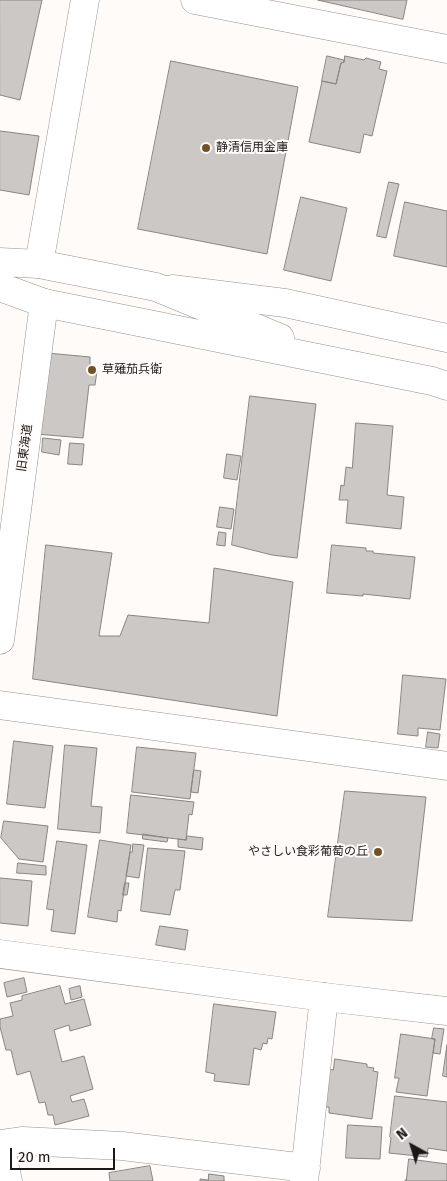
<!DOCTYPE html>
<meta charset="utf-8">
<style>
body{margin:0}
#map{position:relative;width:447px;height:1181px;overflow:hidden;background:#fffbf9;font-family:"Fira Sans",sans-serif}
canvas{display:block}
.north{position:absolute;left:387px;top:1121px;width:50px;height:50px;-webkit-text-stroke:4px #fffbf9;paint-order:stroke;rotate:321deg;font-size:14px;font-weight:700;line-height:20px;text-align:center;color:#1a1918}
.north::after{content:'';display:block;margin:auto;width:18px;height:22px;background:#1a1918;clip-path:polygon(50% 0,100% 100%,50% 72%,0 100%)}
.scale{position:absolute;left:10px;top:1148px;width:105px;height:22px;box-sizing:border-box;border:2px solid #1a1918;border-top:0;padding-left:6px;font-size:15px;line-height:18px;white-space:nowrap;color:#1a1918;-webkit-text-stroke:4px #fffbf9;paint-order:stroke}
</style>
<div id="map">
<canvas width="447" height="1181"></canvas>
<div class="north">N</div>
<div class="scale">20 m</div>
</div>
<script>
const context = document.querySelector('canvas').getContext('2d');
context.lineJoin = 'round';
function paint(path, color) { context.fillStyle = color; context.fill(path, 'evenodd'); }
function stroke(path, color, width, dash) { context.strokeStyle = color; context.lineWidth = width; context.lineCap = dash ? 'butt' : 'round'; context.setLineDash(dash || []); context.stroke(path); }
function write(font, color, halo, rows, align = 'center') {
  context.font = font + ' "Fira Sans","Noto Sans JP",sans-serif'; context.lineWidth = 4; context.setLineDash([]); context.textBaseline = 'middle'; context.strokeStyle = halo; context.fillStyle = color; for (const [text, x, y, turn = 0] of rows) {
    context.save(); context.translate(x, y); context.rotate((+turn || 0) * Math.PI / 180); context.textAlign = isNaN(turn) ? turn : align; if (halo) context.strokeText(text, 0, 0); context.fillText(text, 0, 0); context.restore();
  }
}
const building = new Path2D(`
 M0 0H42L20 100 0 95Z
 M318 0H407L403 19Z
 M327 56 344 60V62L341 63 336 84 322 81Z
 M345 56 364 60 366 58 381 62 379 69 387 71 372 136 364 134 360 153 309 142 322 81 336 84 341 63 344 62Z
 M171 61 298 87 267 254 138 229Z
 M0 131 39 136 29 195 0 190Z
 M389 182 399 184 386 238 377 236Z
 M301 197 347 208 331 281 284 270Z
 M405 202 447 211V267L394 256Z
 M47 353 90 357V371H97L95 385H89L83 438 36 434Z
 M250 396 316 404 297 558 272 555 232 545Z
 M356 423 393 426 387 495 404 497 401 529 346 523 348 500H339L341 485 344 486 346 467 352 468Z
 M43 438 61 440 59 455 42 452Z
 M70 443 84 444 82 465 68 464Z
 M227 454 241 456 237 480 224 478Z
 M220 507 234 509 231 529 217 527Z
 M219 532 226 533 225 546 217 545Z
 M46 545 112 553 99 636H120L128 615 209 623 214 568 293 582 277 716 33 679Z
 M332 545 366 548V551H373V553L415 557 410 599 363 594V596L327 593Z
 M403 675 446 679 440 730 418 728V736L398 734Z
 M428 732 440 734 438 748 426 747Z
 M14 741 53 746 45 808 7 804Z
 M65 745 97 748 91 806 102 807 100 833 58 829Z
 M137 747 196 753 190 799 132 792Z
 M194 770 201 771 198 793 191 792Z
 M345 791 426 797 412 921 328 917Z
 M131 795 194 802 192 815 189 814 186 840 127 833Z
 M4 821 48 826 43 862 19 859 1 838Z
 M143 834 168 838 167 842 143 839Z
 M187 836 203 838 202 850 178 847V839L186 840Z
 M100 840 131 845 121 911 118 910 117 922 88 917Z
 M57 841 87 845 75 934 51 931 54 910 47 909Z
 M133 844 144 845 139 878 126 876 130 852H132Z
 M148 848 185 851 180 890H175L170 915 141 911Z
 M18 863 46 866V875L17 873Z
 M0 878 32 881 28 926 0 923Z
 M125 883H129L127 895H123Z
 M160 926 188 930 185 950 156 945Z
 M24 978 27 992 7 997 4 983Z
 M60 986 65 1004 84 999 91 1025 70 1031 69 1025 54 1030 62 1062 84 1056 93 1089 70 1096 72 1102 84 1099 89 1116 55 1125 53 1115H48L45 1102 39 1103 30 1071 17 1075 11 1050H6L0 1027V1019L13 1016 10 1003 22 1000V996Z
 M80 986 82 997 71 1000 69 989Z
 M214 1004 276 1012 272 1039 268 1038 267 1044 263 1043 261 1050 254 1048 249 1085 214 1081 215 1074 206 1072Z
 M434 1028 444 1029 440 1054 433 1053 435 1039H432Z
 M401 1034 435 1039 427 1096 396 1092 399 1078H395Z
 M447 1045V1077L443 1076Z
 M335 1059 367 1064V1067L374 1068 373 1071 378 1072 372 1119 329 1113V1107H324L329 1069 333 1070Z
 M395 1096 447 1102V1151L428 1148 427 1157 389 1153 391 1138 390 1137Z
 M348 1125 382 1127 380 1159 346 1158Z
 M409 1159 447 1164V1181H405V1180H406Z
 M150 1166 153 1181H110L109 1173Z
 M209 1174 224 1176V1181H225H200V1179L208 1180Z`);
paint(building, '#ccc8c6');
stroke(building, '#888583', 1);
const street = new Path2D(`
 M195 0 447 49
 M39 264 85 0
 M172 289 285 303 447 338
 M0 640 44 303
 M0 705 447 766
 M0 1144 23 1141 122 1146 306 1168
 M304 1181 324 997`);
const secondary = new Path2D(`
 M0 262 39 264 156 287 280 338
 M0 287 44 303 432 381 447 386
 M0 954 324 997 447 1011
 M0 1146 8 1181`);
stroke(street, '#969391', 29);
stroke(secondary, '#969391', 29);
stroke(street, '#fff', 28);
stroke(secondary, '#fff', 28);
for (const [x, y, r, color] of [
 [206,148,5,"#6f5326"],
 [92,370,5,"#6f5326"],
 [378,852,5,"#6f5326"]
]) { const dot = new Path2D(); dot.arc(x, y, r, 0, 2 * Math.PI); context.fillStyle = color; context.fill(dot); stroke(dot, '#fffbf9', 2); }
write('12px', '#1a1918', '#fffbf9', [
 ["静清信用金庫",216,148],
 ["草薙茄兵衛",102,370],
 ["やさしい食彩葡萄の丘",368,852,"right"]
], 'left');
write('12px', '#1a1918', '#fffbf9', [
 ["旧東海道",25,448,-82]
]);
</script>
